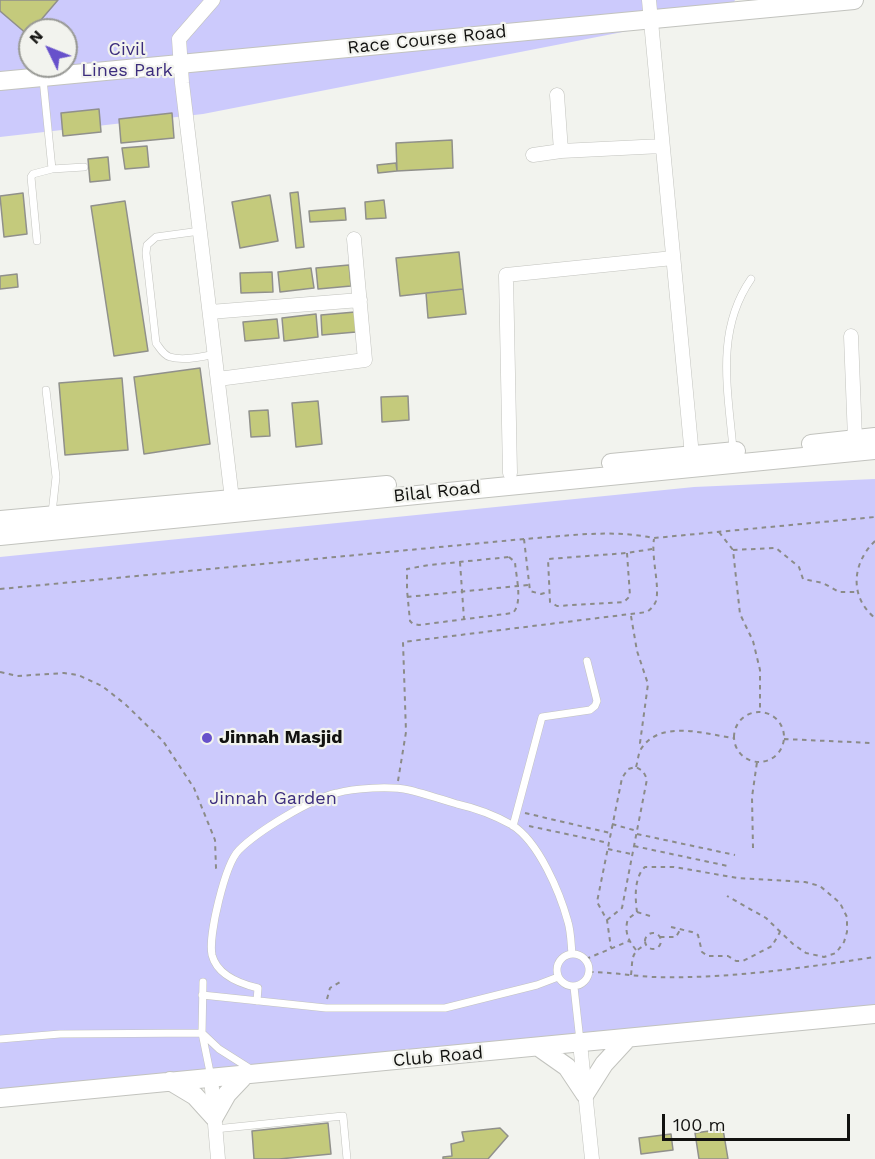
<!DOCTYPE html>
<style>
body{margin:0}
#map{position:relative;width:875px;height:1159px;overflow:hidden;background:#f2f3ee;font-family:"Work Sans",sans-serif}
canvas{display:block}
.north{position:absolute;left:18px;top:18px;width:60px;height:60px;box-sizing:border-box;background:#f2f3ee;border:2px solid #989995;border-radius:50%;rotate:313deg;font-size:16px;font-weight:700;line-height:24px;text-align:center;color:#121210}
.north::after{content:'';display:block;margin:auto;width:21px;height:27px;background:#6751cb;clip-path:polygon(50% 0,100% 100%,50% 72%,0 100%)}
.scale{position:absolute;left:662px;top:1114px;width:188px;height:27px;box-sizing:border-box;border:3px solid #121210;border-top:0;padding-left:8px;font-size:18px;line-height:21px;white-space:nowrap;color:#121210;-webkit-text-stroke:4px #f2f3ee;paint-order:stroke}
</style>
<div id="map">
<canvas width="875" height="1159"></canvas>
<div class="north">N</div>
<div class="scale">100 m</div>
</div>
<script>
const context = document.querySelector('canvas').getContext('2d');
context.lineJoin = 'round';
function paint(path, color) { context.fillStyle = color; context.fill(path, 'evenodd'); }
function stroke(path, color, width, dash) { context.strokeStyle = color; context.lineWidth = width; context.lineCap = dash ? 'butt' : 'round'; context.setLineDash(dash || []); context.stroke(path); }
function write(font, color, halo, rows, align = 'center') {
  context.font = font + ' "Work Sans",sans-serif'; context.lineWidth = 4.5; context.setLineDash([]); context.textBaseline = 'middle'; context.strokeStyle = halo; context.fillStyle = color; for (const [text, x, y, turn = 0] of rows) {
    context.save(); context.translate(x, y); context.rotate((+turn || 0) * Math.PI / 180); context.textAlign = isNaN(turn) ? turn : align; if (halo) context.strokeText(text, 0, 0); context.fillText(text, 0, 0); context.restore();
  }
}
paint(new Path2D(`
 M0 0H735L730 11 203 114 0 137ZM30 30H66V66H30Z
 M875 479V1005L0 1096V557L694 487Z`), '#cccafc');
const building = new Path2D(`
 M0 0H58L28 35 0 11Z
 M99 109 101 132 63 136 61 113Z
 M172 113 174 138 121 143 119 119Z
 M452 140 453 168 397 171 396 143Z
 M147 146 149 167 125 169 122 148Z
 M108 157 110 180 90 182 88 159Z
 M396 163 397 171 378 173 377 165Z
 M298 192 304 247 296 248 290 193Z
 M23 193 27 234 4 237 0 196Z
 M270 195 278 241 240 248 232 202Z
 M384 200 386 218 366 219 365 202Z
 M125 201 148 351 114 356 91 206Z
 M345 208 346 220 310 222 309 211Z
 M459 252 463 289 400 296 396 258Z
 M349 265 351 286 318 289 316 268Z
 M311 268 314 288 280 292 278 272Z
 M272 272 273 292 241 293 240 273Z
 M17 274 18 287 0 289V276Z
 M463 289 466 314 428 318 426 293Z
 M355 312 356 332 322 335 321 315Z
 M316 314 318 337 284 341 282 318Z
 M277 319 279 338 245 341 243 322Z
 M200 368 210 444 144 454 134 377Z
 M122 378 128 450 65 455 59 383Z
 M408 396 409 420 382 422 381 397Z
 M318 401 322 444 296 447 292 403Z
 M268 410 270 436 251 437 249 411Z
 M328 1123 331 1154 279 1159H254L252 1131Z
 M500 1128 508 1136 488 1159H443V1157L452 1156 451 1144 464 1141 462 1132Z
 M723 1129 728 1159H699L695 1133Z
 M671 1134 673 1150 641 1154 639 1138Z`);
paint(building, '#c4ca7c');
stroke(building, '#90908b', 1.5);
const lane = new Path2D(`
 M43 79 52 169
 M200 231 156 237 147 245 146 253 156 343C160 348 163 355 170 357 182 361 202 357 215 354
 M37 241 31 177 33 174 52 169 84 167
 M46 390 56 477 52 513
 M733 449C728 390 715 331 751 279
 M513 826 542 717 590 710 595 706 597 701 587 661
 M557 970a16 16 0 1 1 32 0a16 16 0 1 1-32 0Z
 M203 982 202 1033 211 1077
 M574 987 580 1041
 M202 995 326 1008H445L537 985 558 977
 M257 1001 258 988C241 984 217 975 212 955 208 936 225 864 239 850 258 831 310 799 337 793 354 788 391 786 409 790 425 794 441 799 457 804 475 808 496 816 512 825 539 842 560 893 568 922 571 932 571 944 572 954
 M0 1039 60 1034 202 1033 219 1049 249 1068
 M215 1129 343 1116 347 1159`);
const street = new Path2D(`
 M213 0 179 39 182 83 232 499
 M649 0 692 456
 M557 95 561 151
 M533 155 561 151 662 146
 M210 312 360 300
 M851 336 855 439
 M218 379 365 360 354 239
 M510 473 506 275 673 258
 M580 1043 592 1159
 M211 1077 218 1159`);
const secondary = new Path2D(`
 M0 81 854 0
 M811 444 875 437
 M611 463 736 451
 M0 520 387 485
 M0 536 875 450
 M540 1048 567 1067 585 1094
 M170 1081 195 1096 214 1117 227 1094 245 1075
 M585 1094 604 1064 627 1039
 M0 1098 875 1014`);
stroke(lane, '#c2c3be', 8);
stroke(street, '#c2c3be', 15);
stroke(secondary, '#c2c3be', 20);
stroke(new Path2D(`
 M719 532 733 550 740 614 753 641 760 670V712
 M524 539 530 591 541 594 548 592
 M875 541C852 563 849 597 875 618
 M733 550 776 548 799 567 803 579 823 583 839 592H858
 M627 553 630 596 624 602 557 606 550 602 548 559 627 553 652 549
 M509 557 515 562C516 577 523 602 513 613L419 625 413 624 410 621 407 590V569L429 565Z
 M460 562 464 619
 M0 589 524 539C567 536 611 529 654 538L875 517
 M407 597 528 585
 M631 616 637 651 648 684 640 743 642 748
 M0 672 17 676 64 673 78 675 102 686 125 704 163 741 194 788 215 840 216 868 218 872
 M734 737a25 25 0 1 1 50 0a25 25 0 1 1-50 0Z
 M784 739 872 743
 M636 767C638 761 638 754 641 749 660 719 705 734 733 738
 M398 781 406 732 403 642 647 612C651 609 654 606 656 601 660 586 651 557 654 539
 M525 813 610 833
 M612 824 637 831
 M529 826 609 843
 M637 834 735 855
 M634 846 728 866
 M753 848 752 797 757 762
 M608 849 631 854
 M637 912C635 898 634 877 645 867H674L738 878 805 882 820 886 840 903 847 917V932L844 942 836 953 824 957 806 953 793 944 766 918 727 896
 M607 920 622 908 647 779 643 771 636 767 628 769 622 778 597 902 607 920 611 948
 M671 927 692 932 698 935 702 952 708 956H728L736 961H743L772 946 780 932
 M645 941a8 8 0 1 1 16 0a8 8 0 1 1-16 0Z
 M660 937H676L680 930
 M636 950C628 940 624 931 628 919L637 912 650 916
 M586 959 629 941
 M589 972C611 972 632 976 654 977 728 979 802 968 875 957
 M631 975C633 959 630 953 645 945
 M327 999 330 988 340 982`), '#8b8b88', 2, [4.5, 4.5]);
stroke(lane, '#fff', 7);
stroke(street, '#fff', 14);
stroke(secondary, '#fff', 18);
for (const [x, y, r, color] of [
 [207,738,6,"#6751cb"]
]) { const dot = new Path2D(); dot.arc(x, y, r, 0, 2 * Math.PI); context.fillStyle = color; context.fill(dot); stroke(dot, '#f2f3ee', 2); }
write('18px', '#121210', '#f2f3ee', [
 ["Race Course Road",427,40,-6],
 ["Bilal Road",437,492,-6],
 ["Club Road",438,1057,-5]
]);
write('18px', '#3c2d7d', '#f2f3ee', [
 ["Civil",127,50],
 ["Lines Park",127,71],
 ["Jinnah Garden",273,799]
]);
write('bold 18px', '#121210', '#f2f3ee', [
 ["Jinnah Masjid",219,738]
], 'left');
</script>
